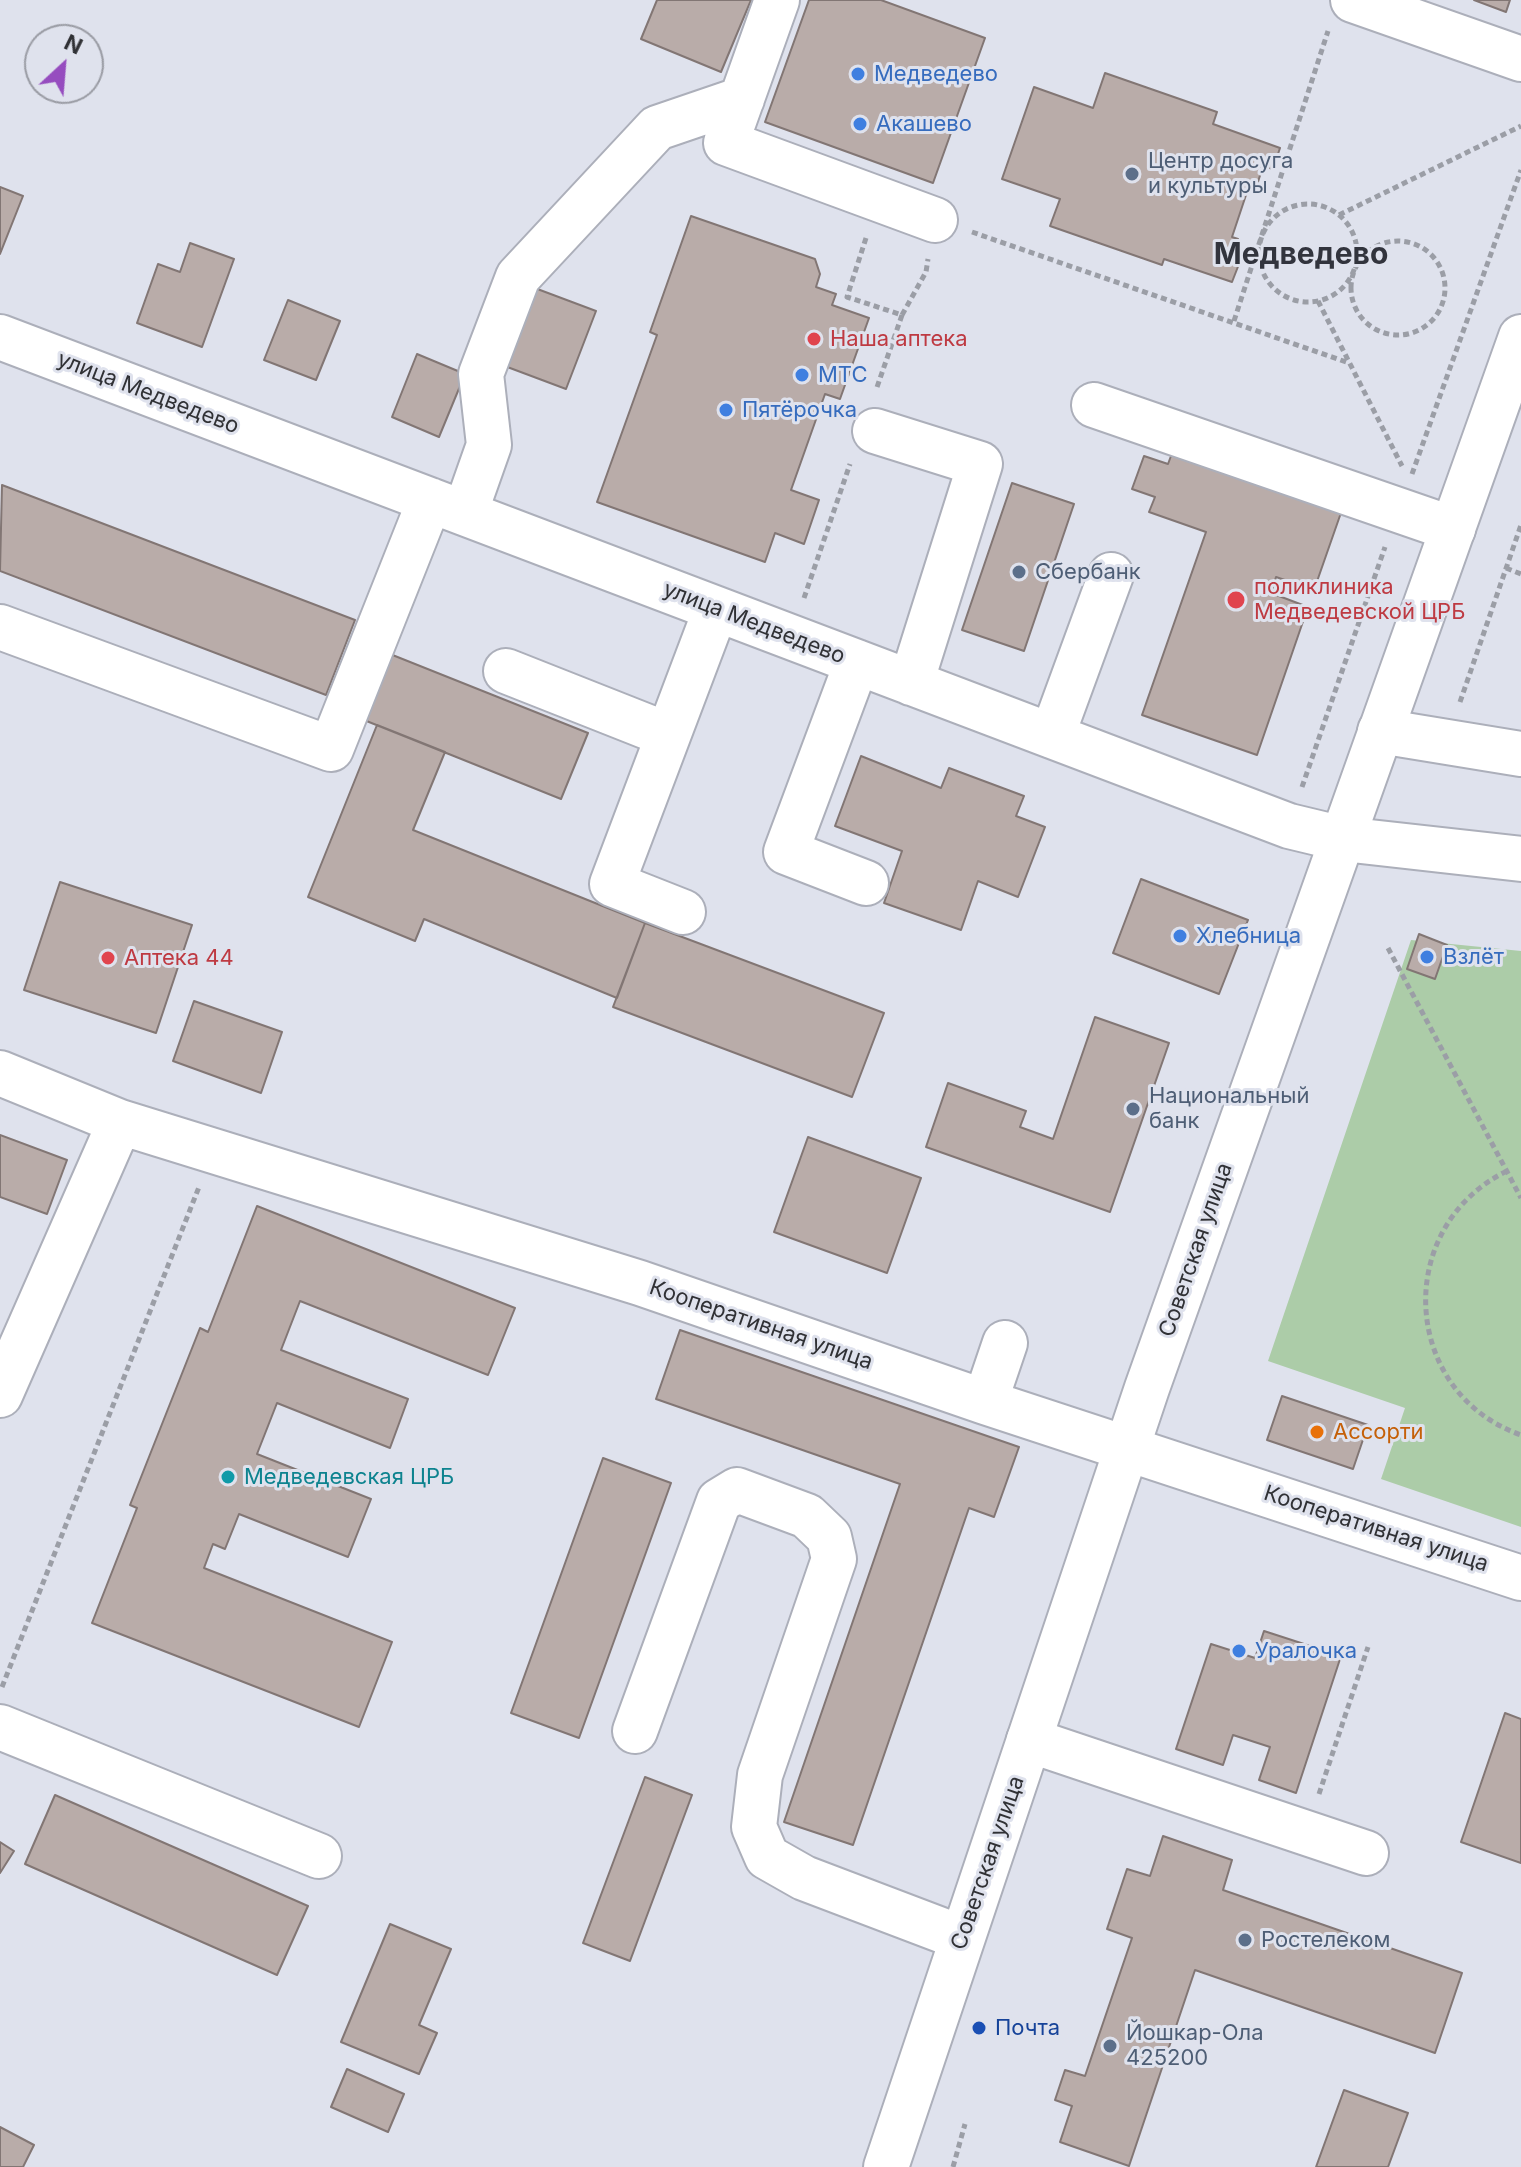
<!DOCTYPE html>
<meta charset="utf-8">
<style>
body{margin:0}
#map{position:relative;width:1521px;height:2167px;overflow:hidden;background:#dfe2ed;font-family:Inter,sans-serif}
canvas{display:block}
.north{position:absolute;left:24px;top:24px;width:80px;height:80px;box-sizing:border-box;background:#dfe2ed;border:2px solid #999ba3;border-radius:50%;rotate:26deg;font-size:22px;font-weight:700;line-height:32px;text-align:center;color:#303135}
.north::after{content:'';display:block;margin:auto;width:28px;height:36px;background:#964dbf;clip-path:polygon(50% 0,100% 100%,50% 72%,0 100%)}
</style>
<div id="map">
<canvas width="1521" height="2167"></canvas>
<div class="north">N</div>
</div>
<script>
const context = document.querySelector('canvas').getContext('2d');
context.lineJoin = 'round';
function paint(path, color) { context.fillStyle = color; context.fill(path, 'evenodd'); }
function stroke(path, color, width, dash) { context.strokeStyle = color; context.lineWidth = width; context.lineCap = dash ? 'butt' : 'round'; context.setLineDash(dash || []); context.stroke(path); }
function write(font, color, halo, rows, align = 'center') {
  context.font = font + ' Inter,sans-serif'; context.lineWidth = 6; context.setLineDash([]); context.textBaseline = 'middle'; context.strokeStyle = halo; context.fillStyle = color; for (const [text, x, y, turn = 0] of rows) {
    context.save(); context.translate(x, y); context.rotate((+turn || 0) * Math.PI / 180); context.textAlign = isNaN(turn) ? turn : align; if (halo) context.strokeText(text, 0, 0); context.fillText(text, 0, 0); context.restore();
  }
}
paint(new Path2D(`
 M1411 940 1521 951V1527L1381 1479 1405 1408 1268 1361Z`), '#accca8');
const building = new Path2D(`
 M657 0H751L721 72 641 39Z
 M809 0H881L985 38 933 183 765 122Z
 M1474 0H1510L1506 12Z
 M1105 73 1217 112 1213 124 1280 148 1273 169 1263 166 1257 185 1250 183 1232 237 1238 239 1231 260 1239 264 1232 282 1164 259 1162 265 1050 226 1060 199 1002 179 1034 87 1093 108Z
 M0 187 23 196 0 254Z
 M691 216 815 259 820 274 816 287 836 294 832 305 869 318 840 399 825 394 791 490 819 500 804 544 775 533 765 562 597 502 657 335 650 332Z
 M190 243 234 259 202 347 137 323 158 264 180 272Z
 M524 284 596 311 566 389 494 362Z
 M288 300 340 321 316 380 264 360Z
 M417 354 465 374 439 437 392 417Z
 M1174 448 1343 507 1314 590 1276 577 1271 593 1308 607 1257 755 1142 715 1206 532 1149 512 1155 497 1132 489 1144 456 1168 464Z
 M1012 483 1074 504 1024 651 962 630Z
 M2 485 355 620 326 695 0 571Z
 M390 654 588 733 561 799 364 720Z
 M377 725 445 752 413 830 645 923 617 998 424 919 415 941 308 897Z
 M861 756 941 788 949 768 1024 796 1016 816 1045 827 1018 897 978 881 961 930 884 903 902 851 835 826Z
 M1141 879 1248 920 1219 994 1113 953Z
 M60 882 192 925 156 1033 24 990Z
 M645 923 884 1013 852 1097 613 1007Z
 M1419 934 1447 945 1435 979 1407 969Z
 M194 1001 282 1032 261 1093 173 1061Z
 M1095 1017 1169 1043 1110 1212 926 1147 948 1083 1026 1111 1020 1127 1053 1139Z
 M0 1135 67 1160 47 1214 0 1197Z
 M808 1137 921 1178 887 1273 774 1232Z
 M257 1206 515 1308 488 1375 300 1301 281 1350 408 1399 390 1448 277 1403 257 1454 371 1499 348 1557 239 1514 225 1549 213 1544 204 1568 392 1642 359 1727 92 1623 137 1508 130 1505 200 1328 208 1332Z
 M680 1330 1019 1447 994 1517 969 1508 853 1845 784 1822 900 1484 656 1399Z
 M1282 1396 1368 1425 1353 1469 1267 1440Z
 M603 1458 671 1483 579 1738 511 1713Z
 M1264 1631 1341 1656 1296 1793 1259 1780 1270 1747 1233 1735 1223 1765 1176 1749 1211 1644 1255 1658Z
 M1505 1713 1521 1719V1863L1461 1842Z
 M645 1777 692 1795 630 1961 583 1943Z
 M55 1795 308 1906 277 1975 25 1864Z
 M1163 1836 1232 1860 1223 1890 1462 1973 1435 2053 1195 1970 1129 2166 1060 2142 1072 2106 1055 2100 1065 2070 1085 2076 1132 1938 1107 1929 1127 1869 1150 1876Z
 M0 1842 14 1851 0 1873Z
 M390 1924 451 1949 419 2025 437 2033 419 2074 341 2042Z
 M347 2069 404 2094 388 2132 331 2107Z
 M1344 2090 1408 2113 1388 2167H1316Z
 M0 2127 34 2145 23 2167H0Z`);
paint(building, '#b9aca9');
stroke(building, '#827674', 2);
const minor = new Path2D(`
 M777 0 726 143 935 220
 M1353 0 1521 59
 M0 337 1289 826 1343 839 1521 859
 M1094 405 1453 529
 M875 431 980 464 911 683
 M465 513 489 445 481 374 518 277 657 128 742 99
 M0 627 331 749 430 500
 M857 662 786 852 866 883
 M506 671 668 735
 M1380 731 1521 754
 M1052 736 1111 575
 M683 912 612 884 716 609
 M0 1073 120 1122 640 1283 985 1402 1521 1578
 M0 1395 120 1122
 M985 1402 1005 1343
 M0 1727 319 1856
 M635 1731 719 1501 737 1490 807 1516 829 1537 834 1559 760 1775 754 1827 767 1857 804 1878 962 1938
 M1029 1740 1366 1853`);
const major = new Path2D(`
 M886 2167 1147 1388 1521 337`);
stroke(minor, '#acafba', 48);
stroke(major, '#acafba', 48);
stroke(new Path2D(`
 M1259 253a49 49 0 1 1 98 0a49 49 0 1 1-98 0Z
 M1339 215 1521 126
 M972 232 1349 363
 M866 238 847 297 902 315 876 390
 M1351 288a47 47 0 1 1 94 0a47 47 0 1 1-94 0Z
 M1318 301 1402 466
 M902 315 926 272 928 259
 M1234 321 1328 31
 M1412 474 1521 170
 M1506 568 1521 574
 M804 598 850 464
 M1460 702 1521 525
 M1302 787 1385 547
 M1388 948 1521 1198
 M1507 1171C1392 1227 1401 1393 1521 1435
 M2 1687 199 1187
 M1319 1794 1368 1647
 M953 2167 965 2124`), '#9b9ea6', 5, [6, 4]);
stroke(minor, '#fff', 44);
stroke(major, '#fff', 44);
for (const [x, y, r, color] of [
 [858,74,8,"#3f7fe0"],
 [860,124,8,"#3f7fe0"],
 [1132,174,8,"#5c6f8a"],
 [814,339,8,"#e0444e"],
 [802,375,8,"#3f7fe0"],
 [726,410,8,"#3f7fe0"],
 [1019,572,8,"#5c6f8a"],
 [1236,600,10,"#e0444e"],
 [1180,936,8,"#3f7fe0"],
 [1427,957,8,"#3f7fe0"],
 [108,958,8,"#e0444e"],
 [1133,1109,8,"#5c6f8a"],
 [1317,1432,8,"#e8710a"],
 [228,1477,8,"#0f9aa8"],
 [1239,1651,8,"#3f7fe0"],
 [1245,1940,8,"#5c6f8a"],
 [979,2028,8,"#1a4fb4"],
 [1110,2046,8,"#5c6f8a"]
]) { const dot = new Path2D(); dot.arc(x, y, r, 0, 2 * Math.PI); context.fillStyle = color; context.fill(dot); stroke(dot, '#dfe2ed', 3); }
write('22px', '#366cbe', '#dfe2ed', [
 ["Медведево",874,74],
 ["Акашево",876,124],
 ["МТС",818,375],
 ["Пятёрочка",742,410],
 ["Хлебница",1196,936],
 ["Взлёт",1443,957],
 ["Уралочка",1255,1651]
], 'left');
write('22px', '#4e5e75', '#dfe2ed', [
 ["Центр досуга",1148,161],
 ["и культуры",1148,186],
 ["Сбербанк",1035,572],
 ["Национальный",1149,1096],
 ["банк",1149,1121],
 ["Ростелеком",1261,1940],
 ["Йошкар-Ола",1126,2033],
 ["425200",1126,2058]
], 'left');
write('22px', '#be3a42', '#dfe2ed', [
 ["Наша аптека",830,339],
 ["поликлиника",1254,587],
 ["Медведевской ЦРБ",1254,612],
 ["Аптека 44",124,958]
], 'left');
write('22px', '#303135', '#dfe2ed', [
 ["улица Медведево",148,393,21],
 ["улица Медведево",754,623,21],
 ["Советская улица",1196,1250,-71],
 ["Кооперативная улица",761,1325,19],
 ["Кооперативная улица",1376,1529,18],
 ["Советская улица",988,1863,-71]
]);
write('22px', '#c56008', '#dfe2ed', [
 ["Ассорти",1333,1432]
], 'left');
write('22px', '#0d838f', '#dfe2ed', [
 ["Медведевская ЦРБ",244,1477]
], 'left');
write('22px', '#164399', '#dfe2ed', [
 ["Почта",995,2028]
], 'left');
write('bold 30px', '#32343d', '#dfe2ed', [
 ["Медведево",1301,255]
]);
</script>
